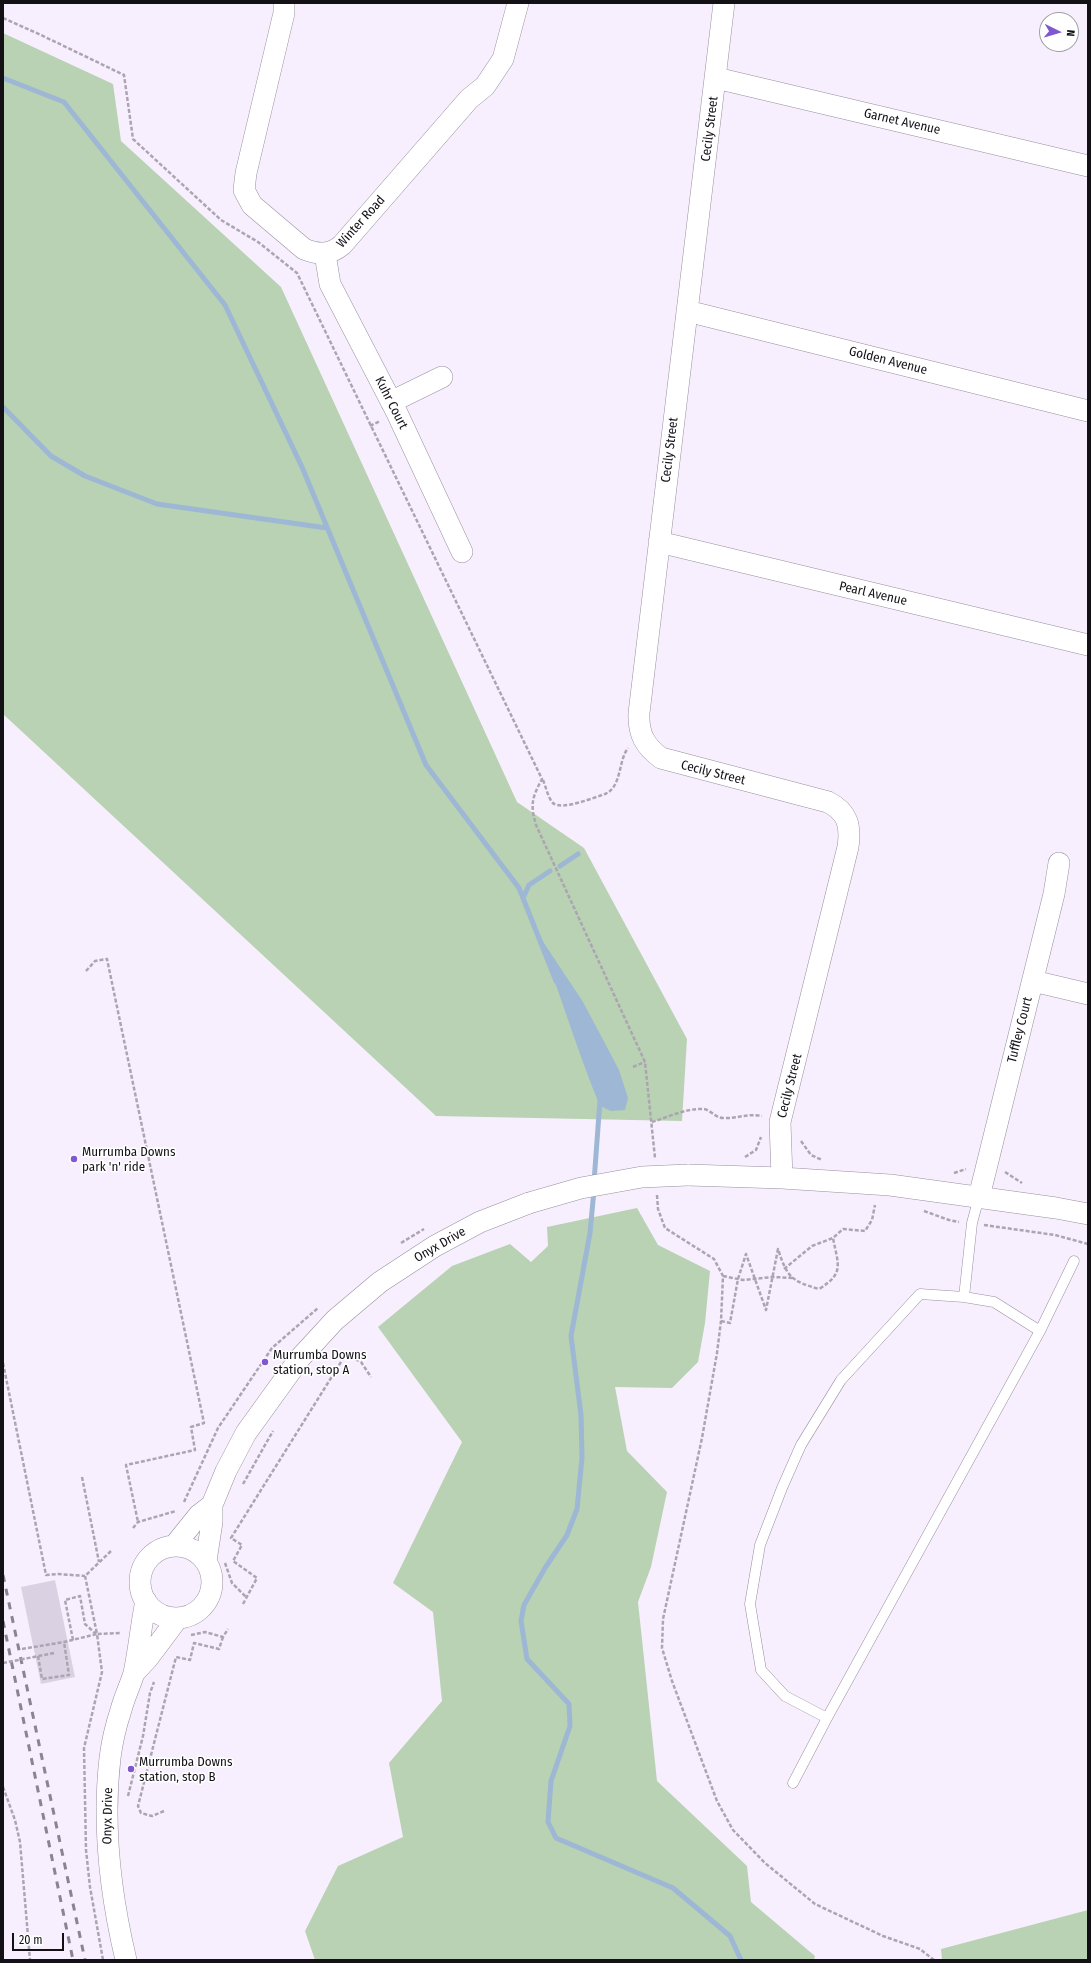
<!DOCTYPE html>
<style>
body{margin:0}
#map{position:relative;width:1091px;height:1963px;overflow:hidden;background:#f8effe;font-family:"Fira Sans Condensed",sans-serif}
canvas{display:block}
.frame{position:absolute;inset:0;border:4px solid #131016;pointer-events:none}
.north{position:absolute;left:1039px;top:12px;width:40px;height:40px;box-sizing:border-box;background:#fff;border:1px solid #a19fa2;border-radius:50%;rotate:95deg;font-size:11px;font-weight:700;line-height:16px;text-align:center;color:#131016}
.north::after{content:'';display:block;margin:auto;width:14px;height:18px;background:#8157d0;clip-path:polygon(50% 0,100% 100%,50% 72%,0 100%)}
.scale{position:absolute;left:12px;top:1933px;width:52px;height:18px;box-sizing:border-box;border:2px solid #131016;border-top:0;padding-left:5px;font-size:12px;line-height:14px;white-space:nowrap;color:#131016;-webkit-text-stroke:3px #fff;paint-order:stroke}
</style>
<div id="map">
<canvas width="1091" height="1963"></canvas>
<div class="frame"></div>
<div class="north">N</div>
<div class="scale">20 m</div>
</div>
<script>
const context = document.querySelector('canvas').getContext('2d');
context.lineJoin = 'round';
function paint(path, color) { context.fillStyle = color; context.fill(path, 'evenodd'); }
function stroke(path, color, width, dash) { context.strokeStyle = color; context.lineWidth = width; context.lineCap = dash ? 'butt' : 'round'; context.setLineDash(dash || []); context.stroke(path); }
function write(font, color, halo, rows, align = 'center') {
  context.font = font + ' "Fira Sans Condensed",sans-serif'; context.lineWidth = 3; context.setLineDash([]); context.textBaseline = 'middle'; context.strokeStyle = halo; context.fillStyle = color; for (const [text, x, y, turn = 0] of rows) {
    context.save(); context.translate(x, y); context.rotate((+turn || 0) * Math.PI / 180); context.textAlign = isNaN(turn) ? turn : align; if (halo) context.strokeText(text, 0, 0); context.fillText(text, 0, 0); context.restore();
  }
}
paint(new Path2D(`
 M3 33 113 84 121 141 281 287 517 802 584 848 687 1039 682 1121 436 1116 3 714Z
 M637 1208 658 1245 710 1271 705 1323 698 1362 672 1388 615 1387 627 1451 667 1492 651 1567 638 1602 657 1781 747 1866 751 1902 815 1956 814 1960H315L305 1931 338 1866 403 1837 389 1763 442 1701 433 1612 393 1583 462 1442 378 1327 452 1266 510 1244 531 1262 548 1246 547 1227Z
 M1088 1910V1960H942L941 1949Z`), '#b8d2b3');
paint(new Path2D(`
 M536 931 583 1002 619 1070 628 1098 625 1110 611 1111 600 1106C576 1048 559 989 536 931Z`), '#9db7d5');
stroke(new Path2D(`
 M3 78 64 102 225 305 302 467 426 765 519 888 556 981
 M3 407 51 456 85 476 157 504 327 528
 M560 866 578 854
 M523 898 529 885 550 871
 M594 1182 600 1100
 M594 1190 590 1233 571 1336 581 1415 582 1458 577 1509 567 1535 545 1568 524 1605 521 1621 527 1659 569 1704 570 1726 551 1781 548 1822 556 1838 673 1888 730 1936 741 1960`), '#9db7d5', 5);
paint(new Path2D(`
 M55 1580 75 1677 41 1684 21 1587Z`), '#dad1e2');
const service = new Path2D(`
 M964 1297 972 1223 979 1197
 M827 1718 785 1696 761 1670 750 1604 760 1545 782 1488 801 1445 841 1380 920 1294 964 1297 994 1302 1040 1331
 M793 1783 827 1718 1040 1331 1074 1261`);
const minor = new Path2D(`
 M284 3V13L246 173 244 190 252 205 304 249C319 255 330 255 342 245L469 99 485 86 503 59 518 3
 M724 3 639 713C638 734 645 746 661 758L828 802C848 812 851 826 848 847L780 1122 782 1178
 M716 78 1088 166
 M325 254 330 284 397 413 462 552
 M687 311 1088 411
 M391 402 442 377
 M659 542 1088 645
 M1033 981 1088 994
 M688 1175 782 1178 890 1185 1056 1208 1088 1214
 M979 1197 1054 894 1059 863
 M174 1546 199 1515 212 1505
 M140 1582a36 36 0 1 1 72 0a36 36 0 1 1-72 0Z
 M206 1561 212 1522V1505L226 1471 246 1433 300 1358 335 1320 380 1282 435 1246 480 1222 529 1203
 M134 1673 148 1658 178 1618
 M126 1960C110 1893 102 1827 110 1758 112 1742 116 1725 121 1710 124 1698 130 1686 134 1673 139 1649 141 1625 146 1601`);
stroke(service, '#988f9f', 11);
stroke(minor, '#988f9f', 22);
stroke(new Path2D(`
 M3 18 41 35 124 75 133 139 221 220 258 242 297 273 542 779C532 798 530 804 536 825L645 1062 655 1158
 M370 426 380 421
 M543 780C546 787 548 798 553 803 561 811 596 797 605 794 622 787 618 761 628 748
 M86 971 95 961 107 959 204 1423 191 1427 195 1450 126 1465 138 1522
 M633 1067 645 1062
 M652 1122C668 1117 687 1108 703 1109 710 1109 715 1118 723 1118 737 1119 747 1113 762 1116
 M801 1141 811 1155 822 1160
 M745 1157 756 1150 761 1137
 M1005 1172 1022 1183
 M954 1173 966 1169
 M657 1195 658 1209 665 1228 714 1259 723 1276 721 1321 717 1353 702 1438 663 1619 662 1648 672 1681 717 1801 733 1830 765 1863 815 1904 883 1936 920 1949 934 1960
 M924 1211 949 1220 959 1222
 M984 1225 1055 1235 1088 1244
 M401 1243 424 1229
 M784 1269 812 1246 833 1238 843 1229 865 1231 872 1220 875 1205
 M723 1276 743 1280 773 1277 793 1278
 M721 1321 730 1323 738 1279 746 1254 766 1310 778 1249C787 1277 791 1281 819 1289 845 1273 838 1265 833 1238
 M3 1363 46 1575 58 1574 85 1576
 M82 1477 99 1562
 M243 1484 273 1431
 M184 1502 218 1428 272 1348 318 1308
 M133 1528 138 1522 176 1511
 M111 1551 85 1576 97 1634 121 1633
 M225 1563 232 1583 246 1597
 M243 1604 257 1578 233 1561 242 1545 231 1538 346 1354 361 1362 371 1377
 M191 1635 205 1632 223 1637 228 1629
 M73 1640 65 1600 80 1596 85 1624 96 1634
 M22 1649 64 1642 97 1634 102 1672 84 1748 86 1850 90 1887 103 1960
 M3 1655H4
 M38 1656 42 1679 69 1675 64 1642
 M3 1787 15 1820 20 1842 30 1960
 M128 1796 143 1736 150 1693 154 1682
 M164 1811 152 1816 141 1813 138 1806 176 1657 190 1660 194 1643 219 1649 223 1637`), '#aca5b1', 2.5, [4, 2]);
stroke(service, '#fff', 10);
stroke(minor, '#fff', 21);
stroke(new Path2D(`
 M3 1575 85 1960
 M3 1621 73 1960`), '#8a848f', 3, [7, 7]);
const minorBridge = new Path2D(`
 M529 1203 581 1188 642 1177 688 1175`);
stroke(minorBridge, '#988f9f', 22, []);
stroke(new Path2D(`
 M3 1663 54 1653`), '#aca5b1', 2.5, [4, 2]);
stroke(minorBridge, '#fff', 21);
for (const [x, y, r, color] of [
 [74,1159,4,"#8157d0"],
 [265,1362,4,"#8157d0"],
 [131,1769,4,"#8157d0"]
]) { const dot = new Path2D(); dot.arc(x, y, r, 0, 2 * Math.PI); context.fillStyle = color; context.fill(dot); stroke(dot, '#fff', 1.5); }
write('13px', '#131016', '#fff', [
 ["Garnet Avenue",902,122,13],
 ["Cecily Street",710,129,-83],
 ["Winter Road",361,222,-48],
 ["Golden Avenue",888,361,14],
 ["Kuhr Court",391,403,63],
 ["Cecily Street",670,450,-83],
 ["Pearl Avenue",873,594,13],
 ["Cecily Street",713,773,14],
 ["Tuffley Court",1020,1030,-76],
 ["Cecily Street",790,1086,-76],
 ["Onyx Drive",440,1245,-30],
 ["Onyx Drive",108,1816,-89]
]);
write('13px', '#131016', '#fff', [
 ["Murrumba Downs",82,1152],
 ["park 'n' ride",82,1167],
 ["Murrumba Downs",273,1355],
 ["station, stop A",273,1370],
 ["Murrumba Downs",139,1762],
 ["station, stop B",139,1777]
], 'left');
</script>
